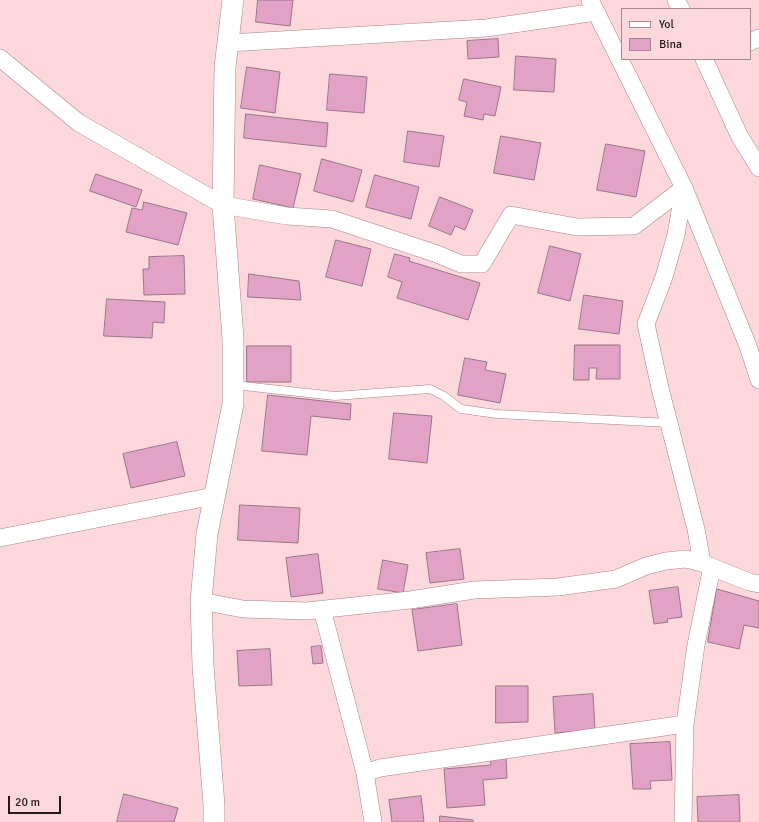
<!DOCTYPE html>
<style>
body{margin:0}
#map{position:relative;width:759px;height:822px;overflow:hidden;background:#fcd8dc;font-family:Signika,sans-serif}
canvas{display:block}
.legend{position:absolute;left:621px;top:8px;width:130px;height:52px;box-sizing:border-box;background:#fcd8dc;border:1px solid #a68b8e;margin:0;padding:5px 7px;list-style:none;font-size:12px;color:#261719}
.legend li{display:flex;align-items:center;gap:8px;height:20px}
.legend b{width:20px;border:1px solid #a68b8e}
.scale{position:absolute;left:8px;top:796px;width:53px;height:18px;box-sizing:border-box;border:2px solid #261719;border-top:0;padding-left:5px;font-size:12px;line-height:14px;white-space:nowrap;color:#261719;-webkit-text-stroke:3px #fcd8dc;paint-order:stroke}
</style>
<div id="map">
<canvas width="759" height="822"></canvas>
<ul class="legend">
<li><b style="height:5px;background:#fff"></b>Yol</li>
<li><b style="height:11px;background:#e1a2c6"></b>Bina</li>
</ul>
<div class="scale">20 m</div>
</div>
<script>
const context = document.querySelector('canvas').getContext('2d');
context.lineJoin = 'round';
function paint(path, color) { context.fillStyle = color; context.fill(path, 'evenodd'); }
function stroke(path, color, width, dash) { context.strokeStyle = color; context.lineWidth = width; context.lineCap = dash ? 'butt' : 'round'; context.setLineDash(dash || []); context.stroke(path); }
const building = new Path2D(`
 M258 0H293L290 26 256 22Z
 M498 39 499 57 468 59 467 41Z
 M516 56 556 59 554 92 514 90Z
 M247 67 280 72 275 113 241 108Z
 M330 74 367 77 364 113 327 110Z
 M464 79 501 87 495 116 484 114 483 120 464 116 467 102 459 100Z
 M246 114 328 123 326 147 244 138Z
 M408 131 444 136 439 167 404 162Z
 M501 136 541 143 534 180 494 173Z
 M606 144 645 151 636 197 597 190Z
 M322 159 362 170 353 202 314 191Z
 M260 165 301 174 293 208 253 199Z
 M96 174 142 190 136 207 90 191Z
 M375 175 419 187 411 219 366 207Z
 M440 197 473 210 465 230 455 226 451 235 429 226Z
 M144 202 187 213 178 245 126 232 132 208 142 210Z
 M336 240 371 249 362 286 326 277Z
 M550 246 581 254 570 301 538 293Z
 M395 254 410 258 409 261 480 283 468 320 397 298 402 282 388 277Z
 M184 256 185 294 144 295 143 269H149V257Z
 M249 274 299 281 301 300 248 297Z
 M584 295 623 301 619 334 579 329Z
 M107 299 165 302 164 323 153 322 152 338 104 336Z
 M575 345H620V379H596L597 368H589V380H574Z
 M247 346H291V382H247Z
 M465 358 487 362 485 370 506 374 500 403 458 395Z
 M268 395 351 404 350 420 311 416 307 455 262 451Z
 M394 413 432 416 427 463 389 459Z
 M177 442 185 476 131 488 123 454Z
 M240 505 300 508 298 543 238 540Z
 M460 549 464 579 430 583 426 553Z
 M318 554 323 593 291 597 286 558Z
 M383 560 408 565 403 593 378 589Z
 M678 587 682 617 667 619 668 622 654 624 649 591Z
 M717 589 759 601V628L744 625 739 649 708 642Z
 M457 604 462 645 418 651 412 610Z
 M321 646 323 663 313 664 311 647Z
 M270 649 272 685 239 686 237 651Z
 M496 686H528V722L496 723Z
 M593 694 595 730 555 733 553 697Z
 M670 742 672 780 650 781 651 789H633L630 744Z
 M506 757 507 778 483 780 485 805 447 808 444 769 491 765 490 758Z
 M124 794 178 808 174 822H117Z
 M739 795 740 822H698L697 797Z
 M421 796 424 822H392L389 800Z
 M440 816 473 820V822H440Z`);
paint(building, '#e1a2c6');
stroke(building, '#987688', 1);
const service = new Path2D(`
 M234 385 335 396 430 389 444 396 461 409 497 414 669 423`);
const minor = new Path2D(`
 M590 0 684 188 748 346 759 380
 M676 0 681 9
 M750 42 759 38
 M228 43 486 28 596 12
 M0 58 79 123 223 205 287 216 332 219 437 254 461 264H482L511 215 577 227 634 226 684 188
 M704 59 739 135 759 168
 M684 188 676 235 664 277 646 324 660 388 696 529 702 563
 M0 538 214 496
 M201 601 243 609 307 611 410 600 474 590 558 587 616 579 646 566 666 561 686 559 702 563 749 582 759 584
 M322 609 365 773
 M373 822 365 773 380 768 685 724
 M683 822 685 724 696 645 712 567`);
const tertiary = new Path2D(`
 M214 822V805L203 666 201 601 207 534 233 404V339L223 205 225 67 233 0`);
stroke(service, '#aa8287', 9);
stroke(minor, '#aa8287', 18);
stroke(tertiary, '#aa8287', 22);
stroke(service, '#fff', 8);
stroke(minor, '#fff', 17);
stroke(tertiary, '#fff', 21);
</script>
